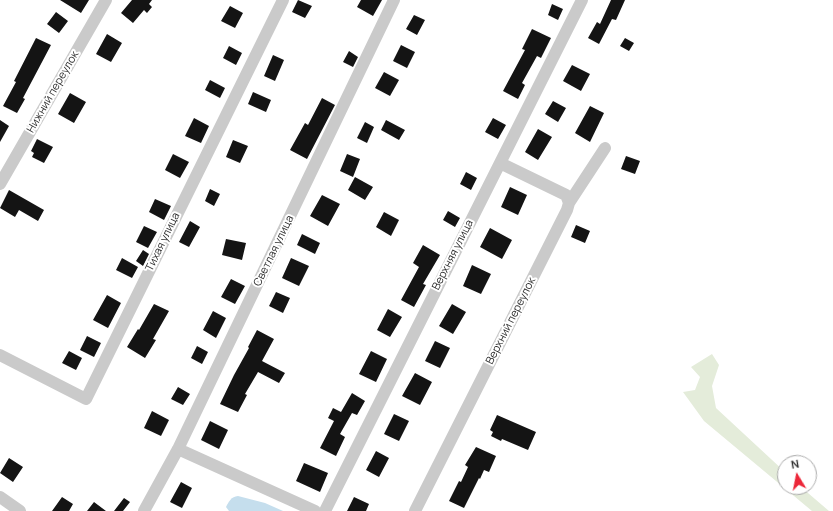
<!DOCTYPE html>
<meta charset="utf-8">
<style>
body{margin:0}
#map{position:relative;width:833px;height:511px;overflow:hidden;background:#fff;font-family:Manrope,sans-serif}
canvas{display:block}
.north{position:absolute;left:777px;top:455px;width:40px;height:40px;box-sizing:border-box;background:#fff;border:1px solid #ababab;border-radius:50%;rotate:350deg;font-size:11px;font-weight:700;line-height:16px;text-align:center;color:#2d2d2d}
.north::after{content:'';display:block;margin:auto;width:14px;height:18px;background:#ec2739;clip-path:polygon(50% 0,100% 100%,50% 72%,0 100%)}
</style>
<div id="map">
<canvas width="833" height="511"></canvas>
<div class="north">N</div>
</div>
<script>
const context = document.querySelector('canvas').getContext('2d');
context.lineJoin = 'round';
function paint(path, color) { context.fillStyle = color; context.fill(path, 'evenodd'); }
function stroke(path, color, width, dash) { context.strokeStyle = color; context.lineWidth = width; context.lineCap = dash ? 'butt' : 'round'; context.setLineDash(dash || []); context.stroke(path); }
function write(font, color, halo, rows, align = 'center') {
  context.font = font + ' Manrope,sans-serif'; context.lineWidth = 4; context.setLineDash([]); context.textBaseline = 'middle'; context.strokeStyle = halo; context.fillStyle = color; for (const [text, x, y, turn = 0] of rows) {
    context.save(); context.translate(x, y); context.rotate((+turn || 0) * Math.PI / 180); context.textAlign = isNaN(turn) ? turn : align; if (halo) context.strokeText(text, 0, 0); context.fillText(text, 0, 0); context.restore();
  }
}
paint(new Path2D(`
 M712 354 719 365 712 386 716 408 785 472V487H801L829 511H812L704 421 683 392 695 390 700 377 691 367Z`), '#e4ecda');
paint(new Path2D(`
 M238 496 265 503 283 511H229L226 507C229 501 231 497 238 496Z`), '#c5deed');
paint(new Path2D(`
 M60 0H89L81 13Z
 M132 0H152L149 4 152 7 147 13 144 10 133 23 121 13Z
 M298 0 312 6 305 18 292 12Z
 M361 0H382L373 16 357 7Z
 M611 0H625L616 20 612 19 599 44 588 38 597 22 600 24Z
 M552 4 563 9 558 20 548 15Z
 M230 6 243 13 235 28 221 21Z
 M56 12 68 21 59 33 47 24Z
 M414 15 425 20 417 35 406 29Z
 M532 29 551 38 541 58 537 56 522 83 525 85 518 99 503 91 525 50 522 49Z
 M107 34 122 43 111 62 96 54Z
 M36 38 51 45 23 98 25 99 17 113 3 106 16 82 14 81Z
 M625 38 634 43 629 51 620 46Z
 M401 45 415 52 407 68 393 61Z
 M229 46 242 53 236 65 223 58Z
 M349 51 358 57 353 67 343 62Z
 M273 55 284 60 275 81 264 76Z
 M572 65 590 74 581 91 563 81Z
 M384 72 399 80 390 96 375 88Z
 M210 80 225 88 220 98 205 90Z
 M253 92 271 100 266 112 248 104Z
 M70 93 86 102 74 123 58 114Z
 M322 98 335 105 307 159 290 150 305 123 308 125Z
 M553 101 566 108 558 122 545 114Z
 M590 106 604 113 590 142 575 133Z
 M194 118 209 126 201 143 185 136Z
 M493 118 506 125 498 139 485 132Z
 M0 120 9 126 0 142Z
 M386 120 405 130 399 140 381 130Z
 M365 122 374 127 367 143 357 138Z
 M538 129 552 137 538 160 525 152Z
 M37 139 53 147 44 163 32 157 34 153 31 151Z
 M233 140 248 146 240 163 226 157Z
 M173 154 189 162 180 178 165 170Z
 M347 154 360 159 353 177 340 171Z
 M626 156 640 161 635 174 621 169Z
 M466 172 477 178 471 190 460 184Z
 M355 177 373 187 365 200 348 190Z
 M510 187 527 195 518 215 501 207Z
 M210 189 220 194 214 206 205 201Z
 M9 190 44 210 38 221 19 210 15 217 0 208Z
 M322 195 340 204 328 226 310 216Z
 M155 199 171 206 164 220 149 212Z
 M448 211 460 218 455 227 443 220Z
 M384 212 399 220 391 236 376 227Z
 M190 221 200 227 189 247 179 242Z
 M576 225 590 231 585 243 571 237Z
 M144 226 157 232 148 248 136 242Z
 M490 228 512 240 502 259 480 247Z
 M302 234 320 243 315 254 297 245Z
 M226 239 246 243 242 260 222 255Z
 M423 245 440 255 423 284 426 285 414 307 401 300 419 267 413 263Z
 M143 250 149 254 143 266 136 261Z
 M122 258 138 267 132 278 116 270Z
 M291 258 309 266 299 286 282 278Z
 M472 265 491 274 481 294 463 286Z
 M231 279 245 286 235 304 221 297Z
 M276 292 290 298 283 313 269 306Z
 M107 295 121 303 108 328 93 320Z
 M154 304 169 311 153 339 156 340 145 358 127 347 138 329 139 330Z
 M452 304 466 312 453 334 439 326Z
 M388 309 402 317 390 337 377 330Z
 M213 311 226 318 216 338 203 330Z
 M257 330 274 339 262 361 285 373 279 383 258 372 245 394 247 395 238 412 220 404 234 375 249 348 248 347Z
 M87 336 101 343 94 357 80 350Z
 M435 341 450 348 440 368 425 361Z
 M197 346 208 352 202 364 191 358Z
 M69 351 82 358 76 370 62 363Z
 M371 351 387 359 376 382 359 374Z
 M415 373 432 382 420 405 402 396Z
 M178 387 190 394 183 405 171 399Z
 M352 393 365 401 357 415 352 413 340 434 345 437 336 456 320 448 334 421 328 418 333 408 341 412Z
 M152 411 169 420 161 436 144 428Z
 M394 414 409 421 399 441 384 434Z
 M497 415 536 432 528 450 502 439 501 441 491 436 493 432 490 430Z
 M210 421 228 430 219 449 201 440Z
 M476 447 496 456 489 472 484 470 480 479 479 478 464 508 449 501 459 481 461 482 468 467 465 465Z
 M376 451 389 458 379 477 366 470Z
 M9 458 23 467 13 482 0 473Z
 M304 463 328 473 320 492 296 481Z
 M181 482 192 488 182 508 170 502Z
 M62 497 73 504 69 511H52Z
 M354 497 369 504 366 511H347Z
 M124 498 130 502 123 511H114Z
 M94 502 106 511H87Z`), '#141414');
stroke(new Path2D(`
 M0 184 106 0
 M569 203 605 148
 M0 355 86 399 283 0
 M178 449 315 511
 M0 497 20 511
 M144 511 178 449 394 0
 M325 511 582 0
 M415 511 567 210 569 203 566 195 500 163`), '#cacaca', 12);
write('11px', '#2d2d2d', '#fff', [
 ["Нижний переулок",53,92,-60],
 ["Тихая улица",163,242,-64],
 ["Светлая улица",274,251,-64],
 ["Верхняя улица",453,255,-63],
 ["Верхний переулок",511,321,-63]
]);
</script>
